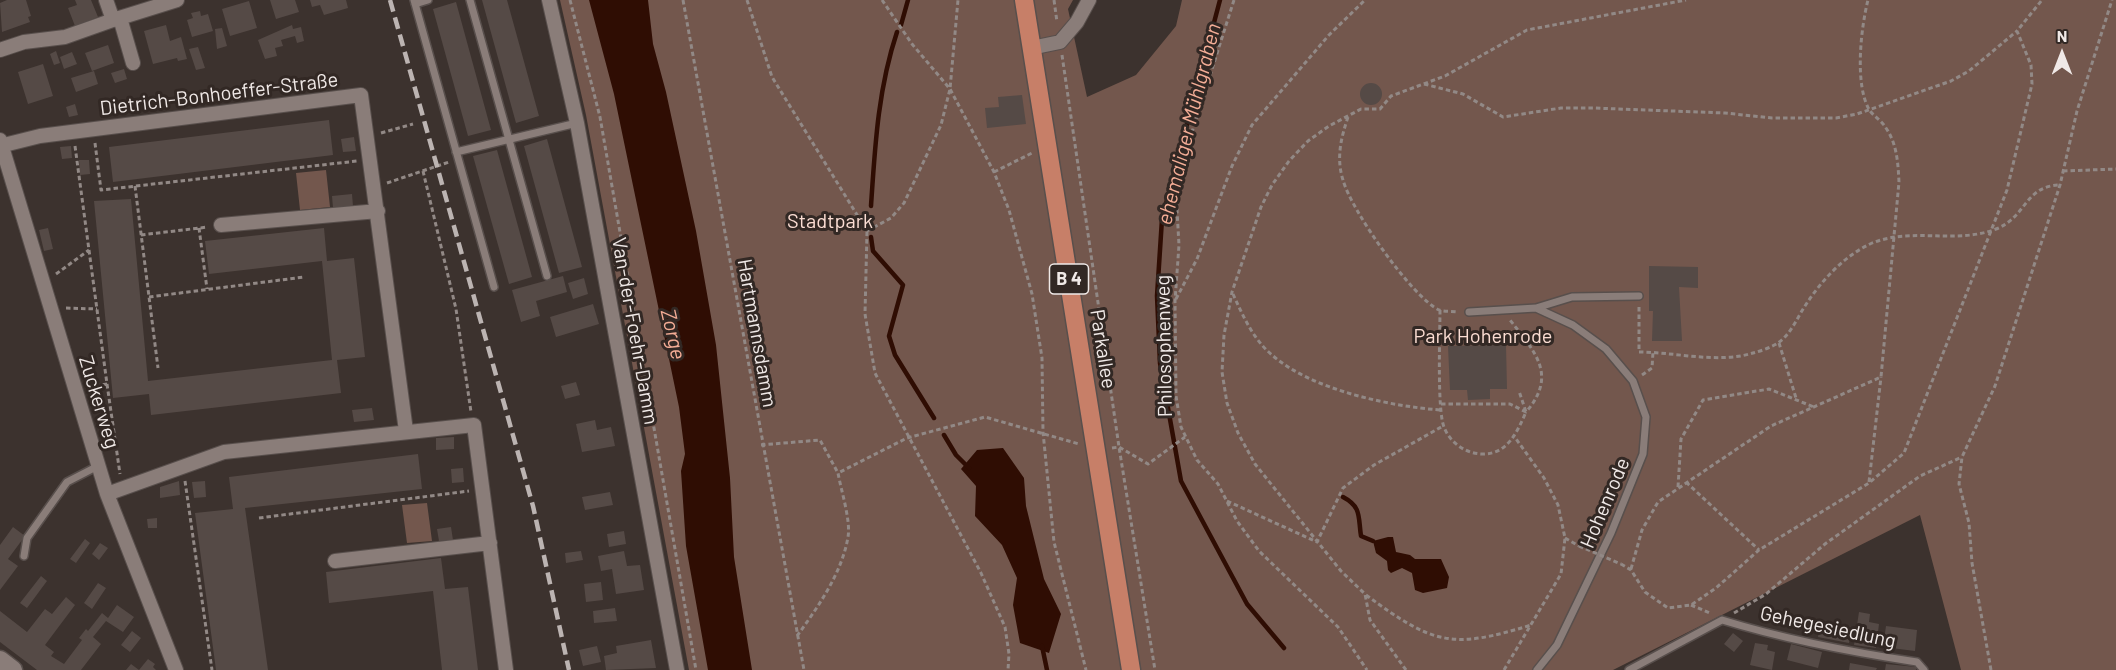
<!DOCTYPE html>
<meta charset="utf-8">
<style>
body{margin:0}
#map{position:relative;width:2116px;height:670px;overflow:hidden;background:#3c322e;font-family:Barlow,sans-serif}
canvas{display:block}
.north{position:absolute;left:2032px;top:24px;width:60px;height:60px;-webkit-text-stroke:4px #322824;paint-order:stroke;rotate:0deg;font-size:16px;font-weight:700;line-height:24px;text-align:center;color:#f0e9e7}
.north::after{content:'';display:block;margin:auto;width:21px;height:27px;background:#f0e9e7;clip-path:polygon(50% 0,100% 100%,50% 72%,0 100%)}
</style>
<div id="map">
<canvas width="2116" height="670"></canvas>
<div class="north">N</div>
</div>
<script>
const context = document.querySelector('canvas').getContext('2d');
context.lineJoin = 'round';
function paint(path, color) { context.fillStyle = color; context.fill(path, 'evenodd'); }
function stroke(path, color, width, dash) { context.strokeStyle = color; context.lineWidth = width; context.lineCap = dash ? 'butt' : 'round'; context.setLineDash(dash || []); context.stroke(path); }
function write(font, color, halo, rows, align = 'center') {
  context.font = font + ' Barlow,sans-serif'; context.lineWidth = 6; context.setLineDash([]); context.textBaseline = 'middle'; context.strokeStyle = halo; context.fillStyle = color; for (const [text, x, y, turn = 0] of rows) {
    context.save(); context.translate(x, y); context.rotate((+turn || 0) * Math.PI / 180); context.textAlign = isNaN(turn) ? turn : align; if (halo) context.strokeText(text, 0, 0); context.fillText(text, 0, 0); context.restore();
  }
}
paint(new Path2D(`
 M560 0H1073L1068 9 1087 97 1136 75 1176 26 1182 0H2116V670H1961L1920 515 1613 670H689L586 115Z
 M326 170 330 207 300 210 296 173Z
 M427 503 432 541 407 543 402 505Z`), '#73574d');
paint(new Path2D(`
 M589 0H648L653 44 666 92 696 231 716 345 730 478 734 557 752 670H708L686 546 681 471 685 454 679 407 614 94Z
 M1003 448 1024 478 1026 506 1044 579 1061 614 1049 653 1020 643 1013 605 1017 578 1002 545 975 516 976 486 961 469 977 450Z
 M1388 537H1393L1396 552 1410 555 1415 559H1441L1449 577 1447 588 1423 593 1415 590 1412 573 1402 568 1391 573 1388 570 1387 561 1376 553 1373 541Z`), '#2f0d03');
stroke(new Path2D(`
 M1220 0 1162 219 1157 296 1160 363 1181 481 1247 604 1284 648
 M901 25 908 0
 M871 206C875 146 878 89 897 32
 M871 237 873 251 903 285 889 336 895 355 934 418
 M944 435 956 455 969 468
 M1343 497C1362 507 1358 517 1361 536L1373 541
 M1042 646 1047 670`), '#2f0d03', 4.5);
paint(new Path2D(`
 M7 0H26L31 16 28 17 30 22 2 32 0 3Z
 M75 0H91L98 17 75 26 68 8 77 5Z
 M270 0H295L299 12 276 19Z
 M310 0H346L348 8 324 15 320 5 312 7Z
 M482 0H507L539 116 516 123Z
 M249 1 257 28 230 36 222 9Z
 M456 2 491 130 468 136 433 9Z
 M200 11 201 16 208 14 213 31 192 37 187 20 193 18 191 13Z
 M166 25 170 41 181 37 187 59 178 61 177 58 153 64 144 31Z
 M292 25 293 29 301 27 304 41 297 43 295 36 281 40 283 46 275 48 277 56 265 59 258 40Z
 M222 28 227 46 217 49 215 29Z
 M108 45 114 63 92 71 85 53Z
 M198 47 205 68 196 70 189 49Z
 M56 51 60 63 54 65 50 54Z
 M72 52 77 64 64 69 60 57Z
 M43 64 53 96 28 104 18 72Z
 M124 69 127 79 115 83 111 73Z
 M94 71 98 84 76 92 71 78Z
 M1360 94a11 11 0 1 1 22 0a11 11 0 1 1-22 0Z
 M1022 95 1026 124 987 128 985 108 999 107 998 97Z
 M75 104 78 115 69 117 66 107Z
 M329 120 333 155 113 182 109 147Z
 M354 137 356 151 343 152 341 139Z
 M547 139 582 267 559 273 524 146Z
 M71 146 72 158 62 159 60 147Z
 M497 150 532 277 509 284 473 156Z
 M79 160H89L90 174 80 175Z
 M352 194 353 206 333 208 332 196Z
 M131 199 148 381 332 360 322 261 209 274 205 241 324 228 327 261 354 258 365 357 337 360 341 393 151 415 149 394 113 398 94 201Z
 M48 228 53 249 44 251 39 230Z
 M1649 266 1698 267V288L1679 287 1682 341H1652L1653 311H1649Z
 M563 276 567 292 536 301 540 316 521 322 512 290Z
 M584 278 588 294 573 299 568 283Z
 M593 304 599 324 556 337 550 317Z
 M1506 345 1507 389H1490V399L1468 400 1467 390H1450L1448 346Z
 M84 359 88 375 82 377 78 361Z
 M576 382 580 395 565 399 561 386Z
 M372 408 374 420 354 422 352 410Z
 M595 420 597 430 611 427 615 446 582 452 576 424Z
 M454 437V449L436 450V438Z
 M418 454 422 489 245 508 268 670H216L195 513 233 509 229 477Z
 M463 468 464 482 452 483 451 469Z
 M179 481 180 495 160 498V487Z
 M205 481 206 497 194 498 192 482Z
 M610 492 613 505 585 510 582 497Z
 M157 518V528H148L147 519Z
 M13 527 25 536 8 559 18 566 0 590V545Z
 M451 527 453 540 439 541 437 529Z
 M624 531 626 544 609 547 607 534Z
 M85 539 90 543 76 563 70 559Z
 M100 543 108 548 99 560 92 554Z
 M581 551 583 560 566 563 565 553Z
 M624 551 627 566 640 565 644 590 616 594 612 569 601 571 598 556Z
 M441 558 445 589 468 587 478 670H442L433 591 329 603 326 572Z
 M41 576 47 581 27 608 20 603Z
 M601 582 603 600 586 602 584 584Z
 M98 583 106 588 92 609 84 603Z
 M66 597 75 605 45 645 54 652 51 656 64 664 82 640 79 638 86 629 88 631 102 613 108 618 117 605 134 617 123 632 106 621 93 637 101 644 81 670H37L0 642V611L27 632 45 609 52 614Z
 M615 608 617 621 594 623 593 611Z
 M1859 612 1870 614 1869 622 1879 624 1876 648 1854 645Z
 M1821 622 1852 627 1849 643 1818 637Z
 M1886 626 1917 630 1915 651 1883 647Z
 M132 631 141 638 130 652 121 645Z
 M1733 633 1743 641 1734 652 1724 644Z
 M651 640 656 668 606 670 604 656 617 653 616 646Z
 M1755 643 1768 645 1767 650 1775 652 1772 670 1750 665Z
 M1791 644 1822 652 1818 668 1787 660Z
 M597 646 601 662 583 666 579 650Z
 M148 659 155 664 153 667 156 670H139Z
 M1850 663 1877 668 1876 670H1849Z
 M131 664 139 670H126Z
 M1886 664 1916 667V670H1885Z`), '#554a46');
const lane = new Path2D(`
 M414 0 494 287
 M470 0 547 276
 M415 4 428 0
 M456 152 577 123
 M1536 308 1572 297 1639 296
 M1469 312 1536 308 1573 325 1606 349 1633 381 1646 417 1643 454 1611 533 1557 645 1537 670
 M24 556 27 538 67 482 98 466
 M1629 670 1722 620C1787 640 1850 652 1917 662L1924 670`);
const street = new Path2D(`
 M106 0 113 20 177 0
 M549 0 577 123 677 670
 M120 18 133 63
 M1031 48 1060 42 1077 22 1089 0
 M0 50 24 42 65 37 113 20
 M0 140 107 494 176 670
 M0 146 40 136 361 95 406 431
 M221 225 378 211
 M107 494 224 452 474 425 506 670
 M335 561 490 543`);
const secondary = new Path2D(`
 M0 660 13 670`);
const primary = new Path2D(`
 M1024 0 1131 670`);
stroke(lane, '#584f4c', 10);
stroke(street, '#584f4c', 16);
stroke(secondary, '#584f4c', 21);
stroke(primary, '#584f4c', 21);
stroke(new Path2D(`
 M570 0 600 117 696 670
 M683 0 804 670
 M747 0 772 77 867 231 865 314 875 373 981 573 1005 627 1009 654 1008 670
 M882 0 912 44 950 89 994 172 1009 210 1032 294 1042 358 1043 432 1054 542 1086 670
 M1054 0 1057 22
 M1234 0 1185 154 1176 193 1179 245 1175 301 1176 396 1181 427 1197 460 1218 484 1237 521 1259 551 1338 627 1367 670
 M1062 55 1119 447 1155 670
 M1424 84 1463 94 1503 117 1561 108H1593L1725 113 1772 118H1836L1857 114 1951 81 1969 71 2017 31
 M1348 117C1341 138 1336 158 1343 180 1351 210 1412 297 1439 310 1444 312 1453 311 1458 312
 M381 133 413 124
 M95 143 101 190 357 161
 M75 146 107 384 90 387
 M423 171 456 309 471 412
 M2063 171 2116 169
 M994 172 1032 153
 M387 183 449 162
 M135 186 158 368
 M199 228 207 289
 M867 231 891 218 904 203 941 125 950 89 958 0
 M141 235 208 227
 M56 274 89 250
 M1233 294C1243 316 1253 339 1272 355 1312 390 1389 406 1440 410
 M149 297 304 277
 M1176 299 1197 259 1232 166 1252 125 1329 35 1365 0
 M1639 307V352C1675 352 1718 364 1753 353 1761 351 1772 347 1778 343 1791 334 1797 318 1805 306 1821 281 1843 257 1870 244 1911 226 1955 245 1996 229 2027 217 2024 186 2060 185
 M66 308 97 309
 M1440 310C1440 333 1437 410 1444 427 1450 443 1466 454 1483 454 1508 454 1517 432 1526 412L1519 391
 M1779 343 1796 398
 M1642 375 1652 368 1653 352
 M107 384 120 474
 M1441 404H1510L1526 412C1558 375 1535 352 1510 320
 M761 445 820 440 838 473
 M1112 448 1119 447 1148 464 1185 437
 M185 481 212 670
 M1686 482 1759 550
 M1869 482 1881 377
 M1678 487 1681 439 1703 400 1769 389 1814 407
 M1227 501 1317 542 1343 488 1374 465 1443 426
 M259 518 469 491
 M1565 538 1579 546
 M1621 564 1631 570 1645 592 1668 608 1691 605 1716 588 1759 550 1869 483 1904 453 2007 190 2032 84 2031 65 2017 31 2042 0
 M1631 569 1642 530 1658 502 1771 426 1881 377 1899 182C1898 163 1897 144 1886 128 1882 121 1875 117 1870 111 1854 86 1861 27 1868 0
 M1366 595C1433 644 1451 650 1531 625
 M1691 605 1710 613
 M1734 613 1766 594 1825 544 1920 476 1962 457
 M797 636C818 607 842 573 848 537 851 521 841 490 838 473L907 438 985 417 1079 444
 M1406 670 1370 620 1365 594 1341 571 1255 464 1238 433 1227 403 1222 372 1224 335 1232 292 1261 207 1272 185 1289 161 1308 141 1329 126 1361 109H1380L1391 96 1445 76 1527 30 1686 0
 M1504 670 1561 574 1565 538 1558 505 1544 478 1514 436
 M1991 670 1972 563 1969 523 1959 484 1962 457 1995 386 2060 185 2077 111 2112 0`), '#928986', 3, [4.5, 3]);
stroke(lane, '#8a7d79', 7);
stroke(street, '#8a7d79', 14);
stroke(secondary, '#8a7d79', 18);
stroke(primary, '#c77f68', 18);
stroke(new Path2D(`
 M390 0 533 506 569 670`), '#bcb4b2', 4.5, [12, 6]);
stroke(new Path2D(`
 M1579 546 1621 564`), '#928986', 3, [4.5, 3]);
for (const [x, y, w] of [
 [1069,279,39]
]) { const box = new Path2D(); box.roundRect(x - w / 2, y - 15, w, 30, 4.5); context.fillStyle = '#322824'; context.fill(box); stroke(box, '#f0e9e7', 1.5); }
write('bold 18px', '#f0e9e7', null, [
 ["B 4",1069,279]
]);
write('20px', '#f0e9e7', '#322824', [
 ["Dietrich-Bonhoeffer-Straße",219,94,-7],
 ["Van-der-Foehr-Damm",635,331,80],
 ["Hartmannsdamm",757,333,80],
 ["Philosophenweg",1164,346,-91],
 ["Parkallee",1103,349,81],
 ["Zuckerweg",99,402,73],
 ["Hohenrode",1605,503,-67],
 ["Gehegesiedlung",1828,627,12]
]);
write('20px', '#fbddd3', '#322824', [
 ["Stadtpark",830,221],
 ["Park Hohenrode",1483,336]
]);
write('italic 21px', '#f4ad96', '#322824', [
 ["ehemaliger Mühlgraben",1189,124,-76],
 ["Zorge",673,334,77]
]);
</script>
